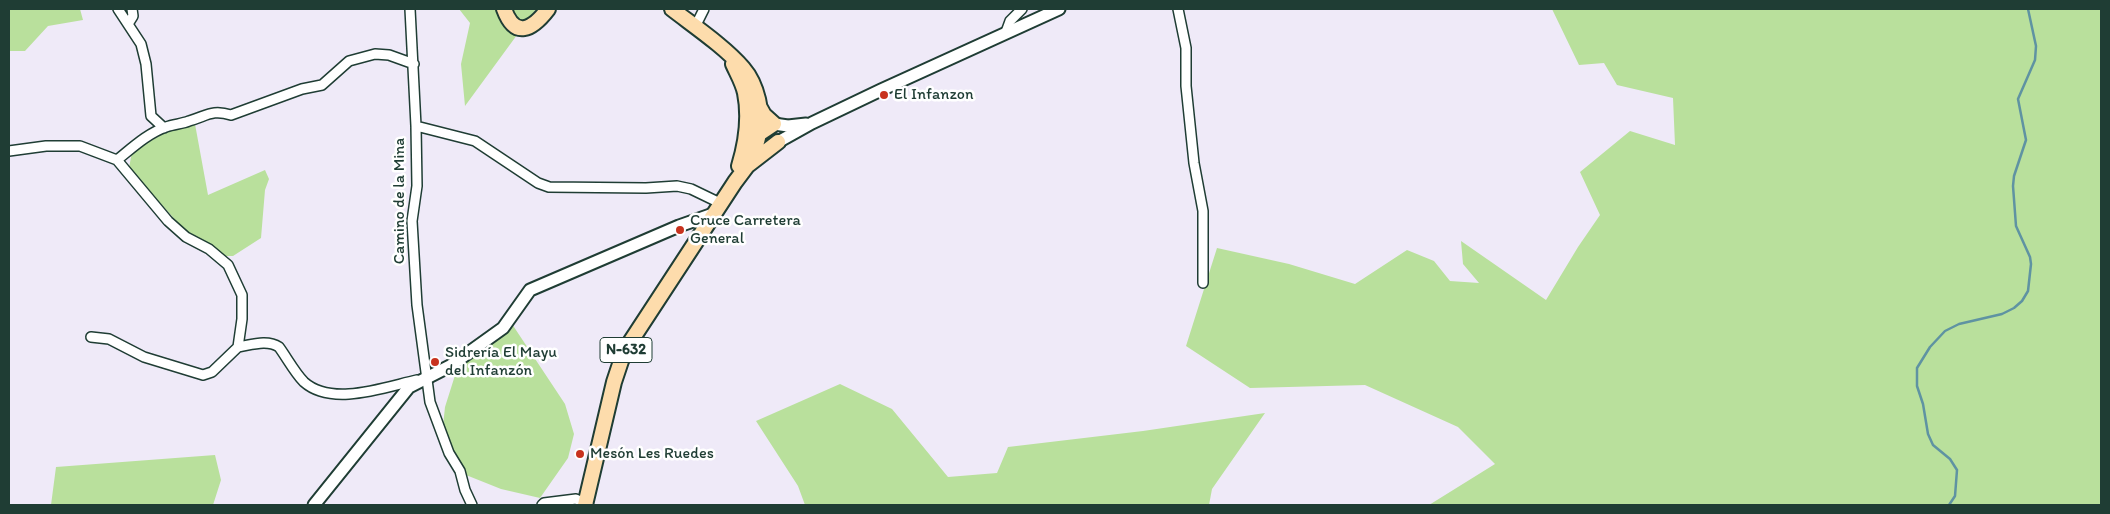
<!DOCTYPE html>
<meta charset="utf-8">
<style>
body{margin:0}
#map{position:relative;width:2110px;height:514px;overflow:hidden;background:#efeaf8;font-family:Itim,sans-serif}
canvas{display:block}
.frame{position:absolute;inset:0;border:10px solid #1f3d34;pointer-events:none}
</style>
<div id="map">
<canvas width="2110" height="514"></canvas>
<div class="frame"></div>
</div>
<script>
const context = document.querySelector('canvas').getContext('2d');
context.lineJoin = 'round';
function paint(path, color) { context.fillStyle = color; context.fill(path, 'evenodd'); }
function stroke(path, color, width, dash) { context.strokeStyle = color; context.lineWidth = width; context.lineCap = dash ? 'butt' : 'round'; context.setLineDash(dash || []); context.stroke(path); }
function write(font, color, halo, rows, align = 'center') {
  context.font = font + ' Itim,sans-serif'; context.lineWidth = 5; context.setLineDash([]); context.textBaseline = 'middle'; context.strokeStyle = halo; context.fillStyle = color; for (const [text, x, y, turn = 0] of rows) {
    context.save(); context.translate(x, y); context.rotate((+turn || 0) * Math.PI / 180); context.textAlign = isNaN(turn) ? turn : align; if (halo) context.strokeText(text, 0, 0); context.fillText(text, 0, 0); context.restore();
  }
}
paint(new Path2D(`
 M9 9H80L83 20 48 26 25 51H9Z
 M459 9H536L465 106 461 64 470 23Z
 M1552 9H2101V505H1429L1495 464 1458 427 1365 385 1250 388 1186 346 1217 248 1289 264 1355 284 1407 250 1434 261 1450 281 1479 283 1463 264 1461 241 1546 300 1578 247 1600 215 1580 172 1630 131 1675 145 1673 98 1617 85 1604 63 1579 65Z
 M195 124 208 195 265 170 269 179 265 190 261 238 233 256H224L186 232 129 168 132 152 166 132Z
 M512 324 565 404 574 434 568 458 540 498 501 489 466 475 457 460 443 426 445 407 457 369 499 339Z
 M840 384 892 409 948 477 997 473 1008 447 1143 431 1265 413 1212 489 1209 505H805L798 486 756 421Z
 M215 455 221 480 213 505H51L56 467Z`), '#b9e09c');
stroke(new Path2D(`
 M1949 505 1955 496 1957 470 1950 459 1933 445 1928 434 1923 404 1917 386V368L1930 347 1945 331 1959 324 2002 314 2014 308 2022 301 2028 291 2031 264 2030 257 2016 226 2013 186 2014 176 2026 140 2018 99 2035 60 2036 46 2028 9`), '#5f93a2', 2.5);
const minor = new Path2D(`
 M118 9 141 44 146 64 151 116 164 128
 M410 9 416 126 417 186 412 221 417 305 430 402 449 453 460 471 465 490 472 505
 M1178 9 1186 48V86L1194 163 1203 211V283
 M128 24 133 16 132 9
 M695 27 704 9
 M1006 32 1010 21 1022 9
 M416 126 475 141 538 183 549 187 646 188 677 186 691 189 720 203
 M9 151 46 146H80L117 160C132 148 148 133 166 127 174 124 182 124 189 121 207 116 212 109 231 115L302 89 322 85 349 61 375 54 389 55 414 64
 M91 337 109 339 144 357 203 375 212 372 238 347 242 319V295L228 265 209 249 186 237 168 221 117 160
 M238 347C251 345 267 339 279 347 287 358 295 373 304 382 332 407 385 387 417 380
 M542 505 544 503 576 499 588 505`);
const tertiary = new Path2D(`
 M774 124 788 126 806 124
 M778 142 812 123 881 90 1059 9
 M314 505 409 387 450 366 503 328 530 290 679 226 713 214`);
const trunk = new Path2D(`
 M504 9C515 39 532 30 548 9
 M672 9C694 26 725 47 743 68 757 84 764 114 759 134 757 144 753 154 749 163
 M733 64C737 73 743 83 745 93 750 118 746 143 739 166
 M756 136 774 124 764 115 759 106
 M585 505 614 382 621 361 629 344 735 182 747 166 778 142`);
stroke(minor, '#1f3d34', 12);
stroke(tertiary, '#1f3d34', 15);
stroke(trunk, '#1f3d34', 18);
stroke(minor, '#fff', 9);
stroke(tertiary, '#fff', 11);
stroke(trunk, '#fddcac', 14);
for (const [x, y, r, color] of [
 [884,95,5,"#c8321e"],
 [680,230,5,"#c8321e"],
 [435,362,5,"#c8321e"],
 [580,454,5,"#c8321e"]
]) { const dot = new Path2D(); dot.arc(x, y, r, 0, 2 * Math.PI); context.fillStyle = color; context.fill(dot); stroke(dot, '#fff', 2); }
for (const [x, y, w] of [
 [626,350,52]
]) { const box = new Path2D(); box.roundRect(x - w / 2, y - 12.5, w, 25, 4); context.fillStyle = '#fff'; context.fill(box); stroke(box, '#1f3d34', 1); }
write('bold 15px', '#1f3d34', null, [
 ["N-632",626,350]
]);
write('16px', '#1f3d34', '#fff', [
 ["El Infanzon",894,95],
 ["Cruce Carretera",690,221],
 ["General",690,239],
 ["Sidrería El Mayu",445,353],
 ["del Infanzón",445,371],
 ["Mesón Les Ruedes",590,454]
], 'left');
write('16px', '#1f3d34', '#fff', [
 ["Camino de la Mina",400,201,-90]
]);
</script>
